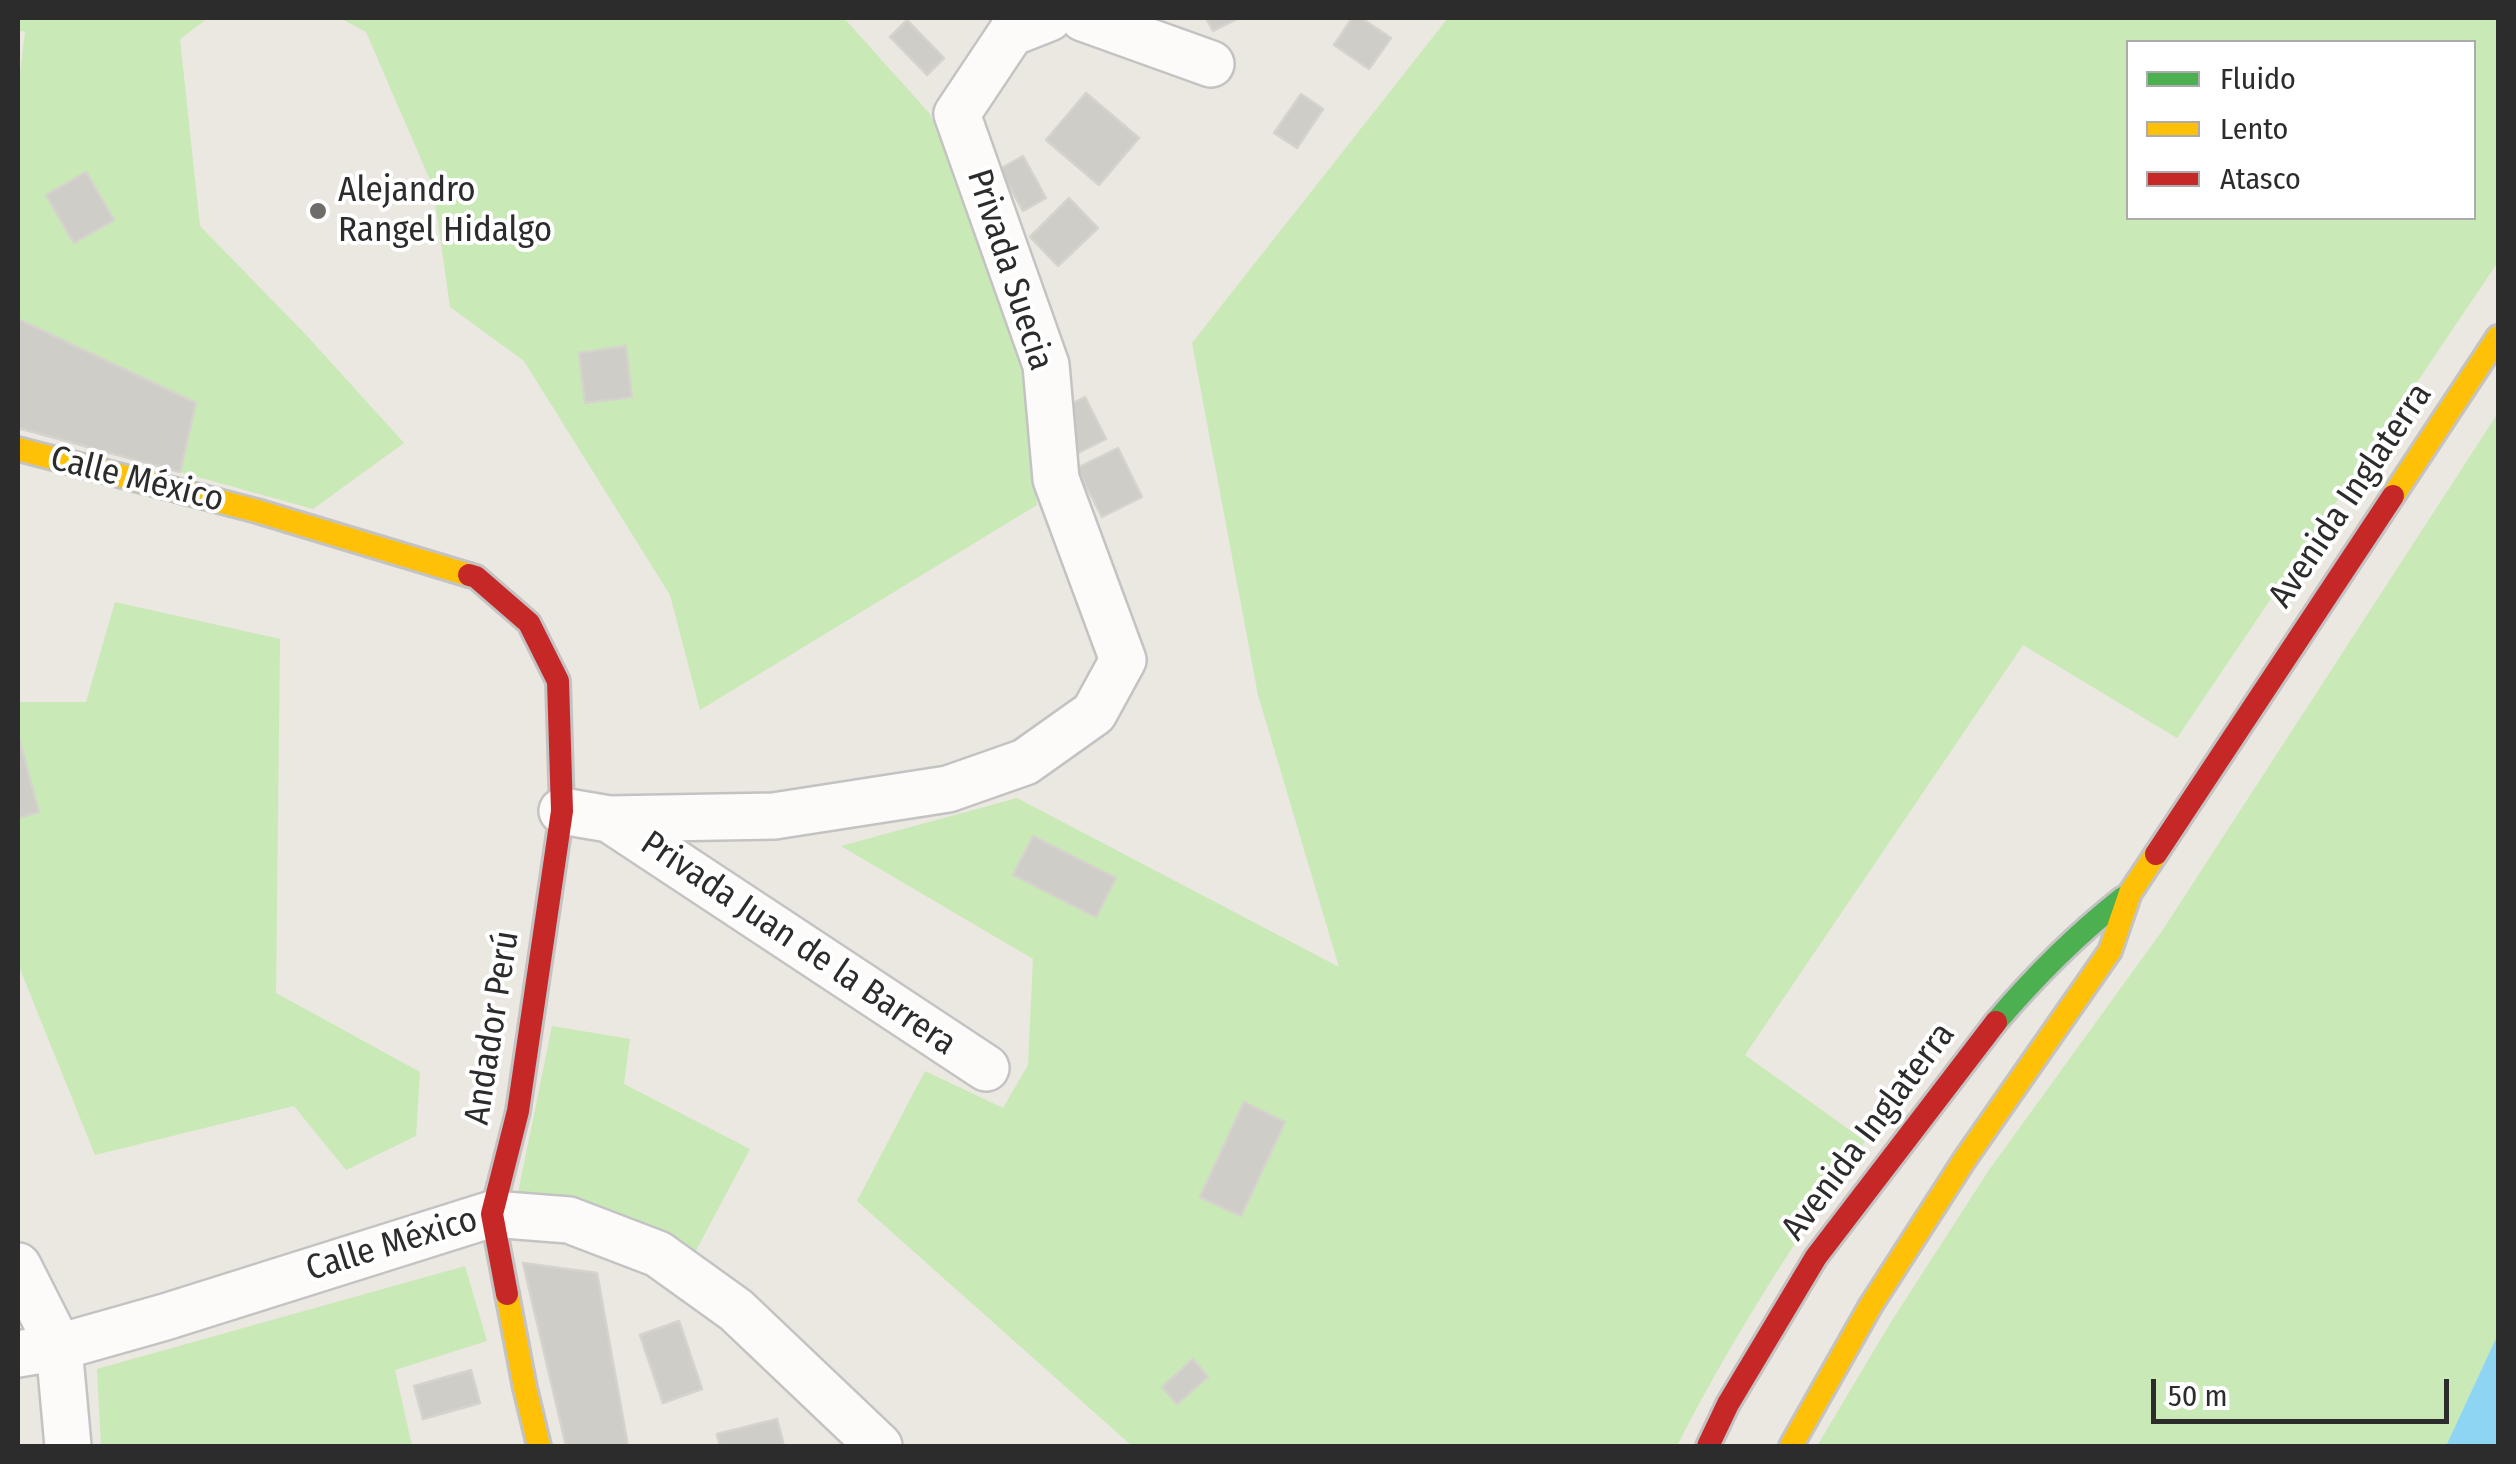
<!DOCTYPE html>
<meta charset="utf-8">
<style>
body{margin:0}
#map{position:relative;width:2516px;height:1464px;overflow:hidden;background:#ebe7e1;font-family:"Fira Sans Condensed",sans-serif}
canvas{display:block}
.frame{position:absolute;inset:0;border:20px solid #2c2c2c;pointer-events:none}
.legend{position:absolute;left:2126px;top:40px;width:350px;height:180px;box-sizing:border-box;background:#fff;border:2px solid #ababab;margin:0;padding:12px 18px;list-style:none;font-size:30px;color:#2c2c2c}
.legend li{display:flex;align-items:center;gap:20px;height:50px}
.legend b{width:50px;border:2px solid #ababab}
.scale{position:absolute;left:2151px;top:1379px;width:298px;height:45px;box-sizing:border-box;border:5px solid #2c2c2c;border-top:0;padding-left:12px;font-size:30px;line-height:35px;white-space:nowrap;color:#2c2c2c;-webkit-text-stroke:8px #fff;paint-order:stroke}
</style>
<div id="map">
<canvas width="2516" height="1464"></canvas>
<div class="frame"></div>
<ul class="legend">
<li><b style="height:12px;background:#4caf50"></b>Fluido</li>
<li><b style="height:12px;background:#ffc107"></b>Lento</li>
<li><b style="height:12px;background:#c62828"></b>Atasco</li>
</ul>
<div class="scale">50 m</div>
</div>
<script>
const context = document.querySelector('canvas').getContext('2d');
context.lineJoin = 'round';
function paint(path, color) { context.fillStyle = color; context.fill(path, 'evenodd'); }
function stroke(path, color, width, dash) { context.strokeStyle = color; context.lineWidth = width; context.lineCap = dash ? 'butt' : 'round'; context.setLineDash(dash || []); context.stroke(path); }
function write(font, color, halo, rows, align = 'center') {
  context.font = font + ' "Fira Sans Condensed",sans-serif'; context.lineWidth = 8; context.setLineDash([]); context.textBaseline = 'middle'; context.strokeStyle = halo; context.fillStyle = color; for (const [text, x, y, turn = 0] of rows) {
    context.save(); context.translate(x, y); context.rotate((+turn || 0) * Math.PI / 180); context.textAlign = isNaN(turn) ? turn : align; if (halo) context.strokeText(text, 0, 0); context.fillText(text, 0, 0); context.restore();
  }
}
paint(new Path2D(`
 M18 18H208L180 39 200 226 308 337 404 443 313 509 180 472 196 403 18 319V90L25 32 18 30Z
 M340 18H844L930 114 969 210 1025 372 1037 505 700 710 670 595 524 361 450 307 433 187 366 32Z
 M1448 18H2498V262L2177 738 2023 645 1745 1055 1865 1141C1796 1238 1731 1340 1677 1446H1132L857 1201 925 1071 1003 1108 1028 1065 1033 959 841 846 1017 798 1339 967 1258 695 1192 343ZM2128 42H2474V218H2128Z
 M2498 413V1334L2446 1446H1817L1891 1322 1989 1170 2162 931Z
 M115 602 280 639 276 993 420 1072 416 1136 346 1170 294 1106 95 1155 18 964V702H86Z
 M552 1026 630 1039 624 1084 750 1149 692 1258 517 1198Z
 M465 1266 487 1341 395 1370 412 1446H101L97 1369Z`), '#c9e9b7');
paint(new Path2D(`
 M2498 1334V1446H2446Z`), '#8ed4f3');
const building = new Path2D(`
 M1206 18H1239L1213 31Z
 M1352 18H1361L1391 38 1369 69 1334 45Z
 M907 20 944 58 927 75 890 37Z
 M1086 93 1139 138 1099 185 1046 140Z
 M1301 94 1323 109 1297 148 1274 133Z
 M1023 156 1046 198 1023 211 1000 169Z
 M86 172 114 220 74 243 46 195Z
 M1069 198 1098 228 1058 266 1030 237Z
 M18 319 196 403 180 472 18 428Z
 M626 346 632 397 585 403 579 353Z
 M1085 397 1106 439 1078 453 1057 411Z
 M1118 448 1142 497 1102 517 1077 468Z
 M18 735 39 812 18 818Z
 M1033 836 1116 878 1096 917 1013 875Z
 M1244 1102 1285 1122 1241 1216 1200 1197Z
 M523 1263 597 1273 628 1446H566Z
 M679 1321 702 1389 663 1403 640 1335Z
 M1193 1359 1208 1377 1177 1404 1162 1387Z
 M471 1370 480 1403 423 1419 414 1386Z
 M777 1419 784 1446H720L717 1434Z`);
paint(building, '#cfcdc8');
stroke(building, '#d6d3cd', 2.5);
const street = new Path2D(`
 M1083 18 1211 64
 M562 811 609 819 774 816 948 789 1025 762 1094 713 1123 660 1056 479 1046 365 957 114 1011 33 1049 18
 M609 819 986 1068
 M18 1266 59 1347 68 1446
 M18 1354 59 1347 165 1317 492 1214 569 1220 658 1254 736 1310 879 1446`);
const fast = new Path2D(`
 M1996 1022C2035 976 2076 935 2123 898`);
const slow = new Path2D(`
 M18 449 257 511 469 575
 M2393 496 2498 337
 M507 1294 525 1388 539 1446
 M1791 1446 1871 1305 1965 1159 2110 951 2130 893 2156 854`);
const jam = new Path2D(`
 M469 575 476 577 529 623 558 681 562 811 518 1111 492 1214 507 1294
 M2156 854 2393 496
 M1708 1446 1728 1404 1816 1257 1996 1022`);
stroke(street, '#c4c3c3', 50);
stroke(fast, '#c4c3c3', 28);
stroke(slow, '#c4c3c3', 28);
stroke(jam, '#c4c3c3', 28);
stroke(street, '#fcfbfa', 45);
stroke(fast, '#4caf50', 22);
stroke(slow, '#ffc107', 22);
stroke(jam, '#c62828', 22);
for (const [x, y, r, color] of [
 [318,211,10,"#6f6d6b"]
]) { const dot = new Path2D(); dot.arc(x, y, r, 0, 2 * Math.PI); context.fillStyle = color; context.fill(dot); stroke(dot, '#fff', 4); }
write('35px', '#2c2c2c', '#fff', [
 ["Alejandro",338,191],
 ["Rangel Hidalgo",338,231]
], 'left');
write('35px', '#2c2c2c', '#fff', [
 ["Privada Suecia",1009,270,72],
 ["Calle México",137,480,14],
 ["Avenida Inglaterra",2351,496,-56],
 ["Privada Juan de la Barrera",798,944,34],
 ["Andador Perú",493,1028,-81],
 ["Avenida Inglaterra",1869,1132,-53],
 ["Calle México",392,1245,-17]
]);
</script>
